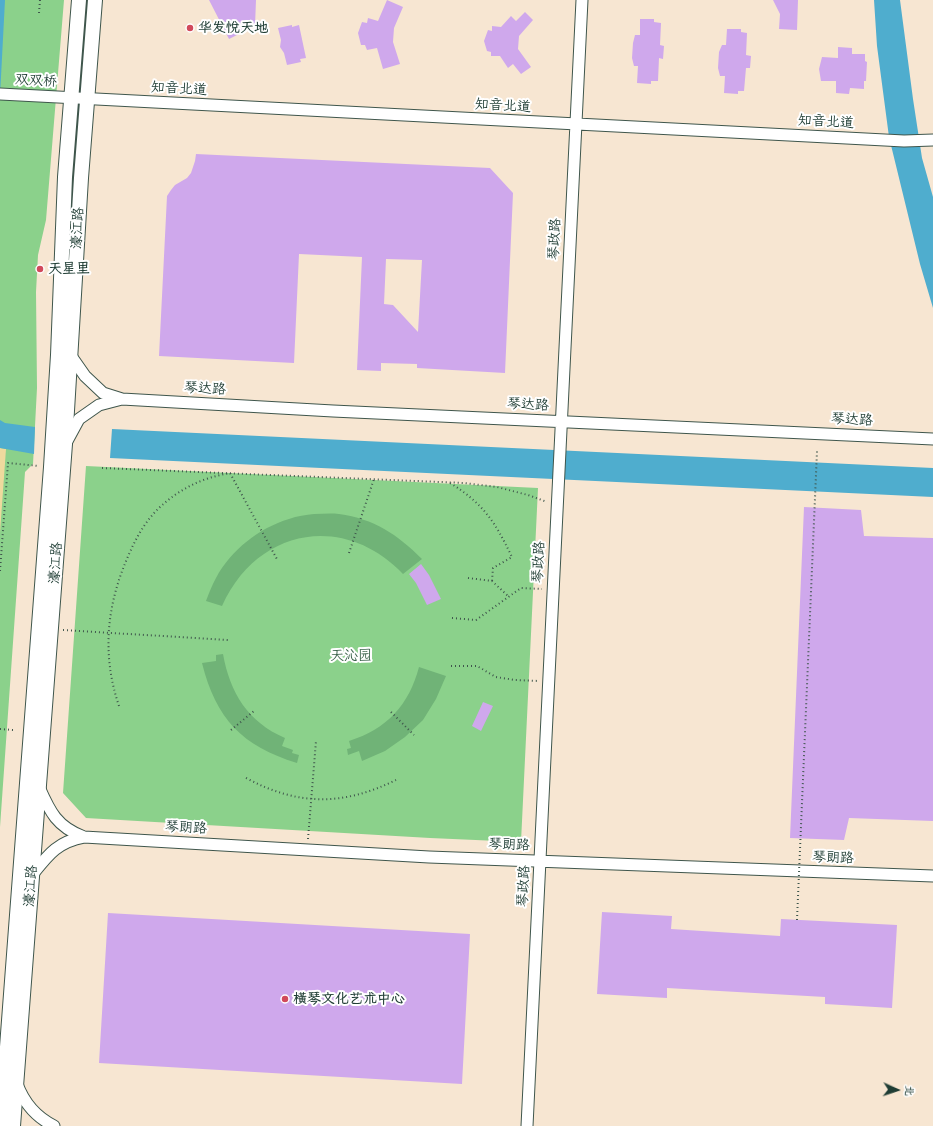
<!DOCTYPE html>
<meta charset="utf-8">
<style>
body{margin:0}
#map{position:relative;width:933px;height:1126px;overflow:hidden;background:#f7e6d2;font-family:"Shantell Sans","LXGW WenKai TC",sans-serif}
canvas{display:block}
.north{position:absolute;left:877px;top:1070px;width:40px;height:40px;-webkit-text-stroke:3px #fff;paint-order:stroke;rotate:93deg;font-size:11px;font-weight:700;line-height:16px;text-align:center;color:#1f3d34}
.north::after{content:'';display:block;margin:auto;width:14px;height:18px;background:#1f3d34;clip-path:polygon(50% 0,100% 100%,50% 72%,0 100%)}
</style>
<div id="map">
<canvas width="933" height="1126"></canvas>
<div class="north">北</div>
</div>
<script>
const context = document.querySelector('canvas').getContext('2d');
context.lineJoin = 'round';
function paint(path, color) { context.fillStyle = color; context.fill(path, 'evenodd'); }
function stroke(path, color, width, dash) { context.strokeStyle = color; context.lineWidth = width; context.lineCap = dash ? 'butt' : 'round'; context.setLineDash(dash || []); context.stroke(path); }
function write(font, color, halo, rows, align = 'center') {
  context.font = font + ' "Shantell Sans","LXGW WenKai TC",sans-serif'; context.lineWidth = 4; context.setLineDash([]); context.textBaseline = 'middle'; context.strokeStyle = halo; context.fillStyle = color; for (const [text, x, y, turn = 0] of rows) {
    context.save(); context.translate(x, y); context.rotate((+turn || 0) * Math.PI / 180); context.textAlign = isNaN(turn) ? turn : align; if (halo) context.strokeText(text, 0, 0); context.fillText(text, 0, 0); context.restore();
  }
}
paint(new Path2D(`
 M0 0H64L46 220 38 255 36 292 37 388 33 464 25 472 0 827Z
 M86 466 538 488 521 842 430 838 86 818 63 793Z`), '#8bd18b');
paint(new Path2D(`
 M314 514C322 514 330 513 339 514 374 519 397 534 422 559L403 574C344 512 257 528 222 606L206 601C209 593 212 585 216 578 231 550 259 528 289 519 297 516 306 515 314 514Z
 M223 654C230 693 248 722 285 738L282 746 293 750 292 753 299 755 297 763C242 746 216 719 202 663L216 661V655Z
 M419 667 446 676 436 699 423 720 405 737 385 751 362 761 359 751 348 755 347 749 351 748 349 741C387 729 409 705 419 667Z`), '#70b377');
paint(new Path2D(`
 M0 448 6 449 0 533Z`), '#eeda9e');
paint(new Path2D(`
 M0 0H5L0 96Z
 M874 0H900L913 99 922 158 933 197V308L920 264 889 137 877 46Z
 M0 420 5 423 35 427 34 454 0 448Z
 M112 429 933 468V497L110 458Z`), '#4fadce');
paint(new Path2D(`
 M209 0H256L255 26 229 39Z
 M387 0 403 7 394 28 393 42 400 64 383 69 377 48 367 50 365 45H361L358 33 362 22 367 23 368 18 378 21Z
 M773 0H798L797 30 779 29 780 14Z
 M525 12 533 20 519 36 518 49 531 67 521 74 513 64 508 68 500 56H491V52L487 51 484 41 488 30 492 31V26L501 27 511 16 516 21Z
 M640 19H654V22L661 23 660 45 664 46 663 59 659 58 658 81H651V84L637 83 638 66H634L632 58 633 43 635 35H640Z
 M292 25V27L299 25 306 58 300 59 301 62 287 65 284 53 280 47 281 40 278 28Z
 M727 29H741V32L747 33 746 55 751 56 750 68H746L744 91H738V94L724 93 725 76H720L718 68 719 52 722 45H726Z
 M838 47 852 48V54H865V61L867 62 866 81H864V89L850 88 849 94 836 93V81H821L819 69 822 57 838 58Z
 M196 154 490 168 513 193 505 373 417 368V364L381 363V371L357 370 362 257 299 254 294 363 159 356 167 196 171 190 175 185 187 178 191 173 195 161ZM386 259 422 260 418 332 393 305 384 304Z
 M804 507 861 510 864 536 933 538V821L849 818 844 840 790 838Z
 M421 564 429 575 441 599 427 605 416 583 409 574Z
 M483 702 493 706 481 731 472 726Z
 M602 912 672 916 671 929 780 936 781 919 897 925 892 1008 825 1004V997L667 988V998L597 994Z
 M108 913 470 934 462 1084 99 1063Z`), '#cfa8ec');
const minor = new Path2D(`
 M0 94 904 141 933 140
 M71 356 85 376 103 393 122 399 333 411 933 439
 M66 443 79 419 99 405 122 399
 M39 787C50 812 57 827 84 837
 M32 875C48 855 57 842 84 837L429 857 933 876
 M17 1084C24 1103 36 1117 54 1126
 M527 1126 582 0`);
const major = new Path2D(`
 M1 1126 51 467 58 355 65 177 79 0
 M13 1126 65 444 81 178 95 0`);
stroke(minor, '#3f564c', 13);
stroke(major, '#3f564c', 16);
stroke(new Path2D(`
 M39 13 40 0
 M102 468 464 483 497 487 528 495 547 502
 M450 483C484 504 495 522 512 557L493 568 492 581
 M349 553 374 479
 M0 571 8 463 39 466
 M468 578 492 581 509 597
 M452 618 476 620 521 588 542 589
 M63 630 228 640
 M451 666H477L496 677 515 680 539 681
 M119 706C101 653 107 602 130 552 137 536 147 519 160 507 181 488 202 478 230 473L278 561
 M391 712 414 735
 M0 729 13 730
 M231 730 254 711
 M246 778C298 806 343 806 396 780
 M308 839 316 741`), '#3f564c', 2, [1, 3]);
stroke(minor, '#fff', 11);
stroke(major, '#fff', 14);
stroke(new Path2D(`
 M797 920 817 451`), '#3f564c', 2, [1, 3]);
for (const [x, y, r, color] of [
 [190,28,4,"#d1495b"],
 [40,269,4,"#d1495b"],
 [285,999,4,"#d1495b"]
]) { const dot = new Path2D(); dot.arc(x, y, r, 0, 2 * Math.PI); context.fillStyle = color; context.fill(dot); stroke(dot, '#fff', 1.5); }
write('bold 14px', '#1f3d34', '#fff', [
 ["华发悦天地",198,28],
 ["天星里",48,269],
 ["横琴文化艺术中心",293,999]
], 'left');
write('14px', '#1f3d34', '#fff', [
 ["双双桥",36,81,3],
 ["知音北道",179,89,3],
 ["知音北道",503,106,3],
 ["知音北道",826,122,3],
 ["濠江路",78,228,-87],
 ["琴政路",555,239,-87],
 ["琴达路",205,389,3],
 ["琴达路",528,405,3],
 ["琴达路",852,420,3],
 ["琴政路",539,562,-87],
 ["濠江路",56,563,-86],
 ["琴朗路",186,828,3],
 ["琴朗路",509,845,2],
 ["琴朗路",833,858,2],
 ["濠江路",31,886,-86],
 ["琴政路",524,886,-87]
]);
write('14px', '#3a624a', '#fff', [
 ["天沁园",351,656]
]);
</script>
